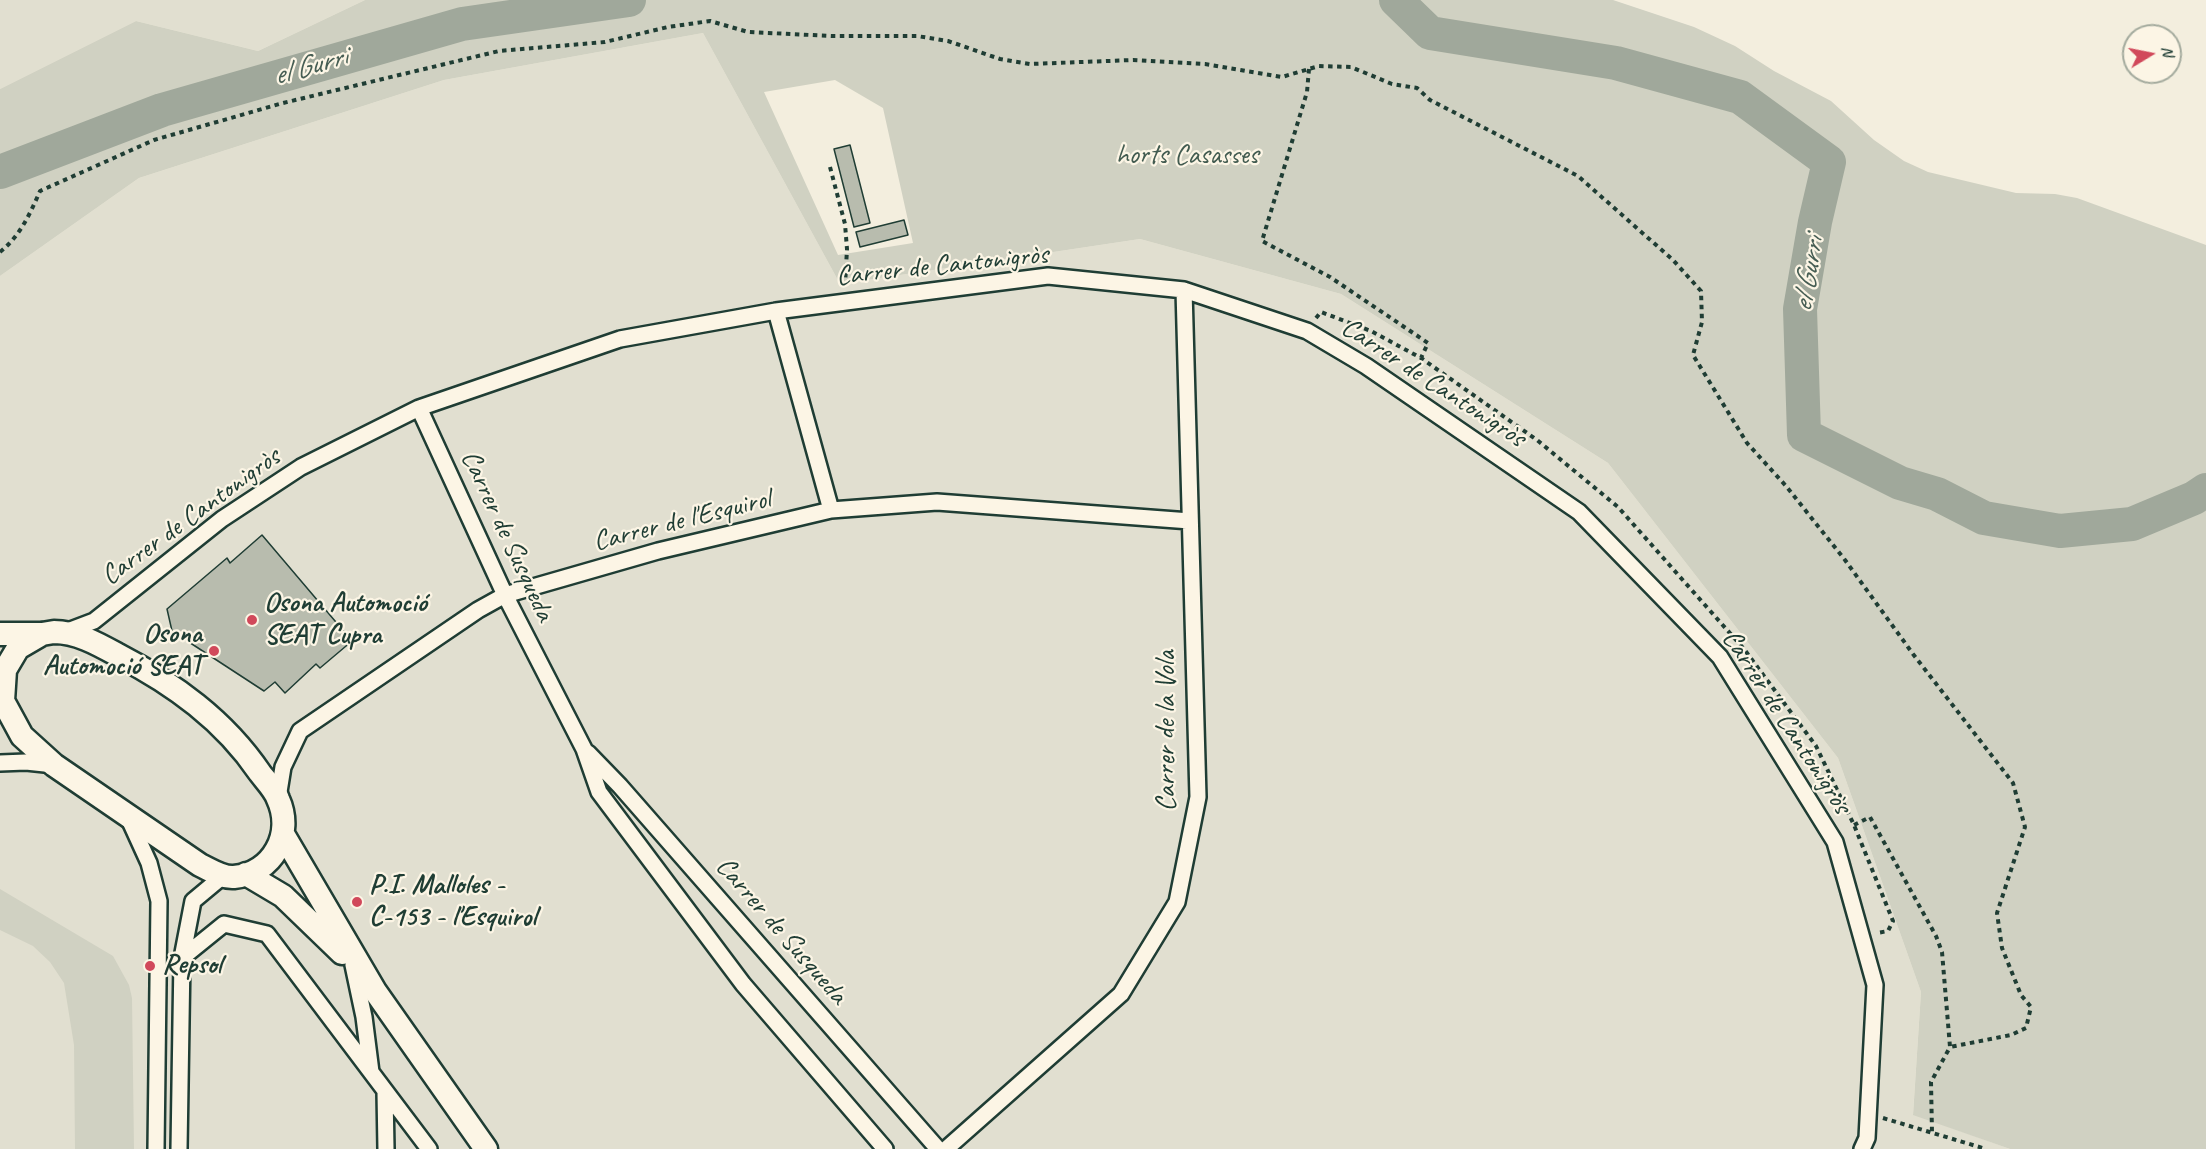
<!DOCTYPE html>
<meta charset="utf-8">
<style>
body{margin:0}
#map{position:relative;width:2206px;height:1149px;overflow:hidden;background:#f3eede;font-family:Caveat,sans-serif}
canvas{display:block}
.north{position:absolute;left:2122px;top:24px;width:60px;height:60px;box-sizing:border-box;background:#fcf5e5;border:2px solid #a4ab9e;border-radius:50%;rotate:80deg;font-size:16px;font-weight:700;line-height:24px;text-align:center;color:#1f3d34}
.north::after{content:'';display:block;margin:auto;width:21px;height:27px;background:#d1495b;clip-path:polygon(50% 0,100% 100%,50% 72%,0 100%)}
</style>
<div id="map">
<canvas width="2206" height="1149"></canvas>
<div class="north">N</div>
</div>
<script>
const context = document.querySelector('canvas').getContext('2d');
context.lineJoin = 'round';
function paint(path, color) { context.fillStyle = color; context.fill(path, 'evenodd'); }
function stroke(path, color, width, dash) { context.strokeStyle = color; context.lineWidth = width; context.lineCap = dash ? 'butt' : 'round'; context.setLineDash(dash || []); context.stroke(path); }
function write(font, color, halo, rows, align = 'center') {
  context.font = font + ' Caveat,sans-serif'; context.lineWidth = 4.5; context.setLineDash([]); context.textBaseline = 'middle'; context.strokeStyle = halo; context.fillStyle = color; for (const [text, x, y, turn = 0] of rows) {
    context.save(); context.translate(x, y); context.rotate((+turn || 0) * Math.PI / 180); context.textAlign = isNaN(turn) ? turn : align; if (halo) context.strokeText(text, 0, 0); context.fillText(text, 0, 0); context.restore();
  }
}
paint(new Path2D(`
 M0 0H365L258 51 136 21 0 89Z
 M703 33 840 284 1140 239 1341 294 1608 463 1838 758 1921 992 1913 1114 2010 1149H0V276L139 178 444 80Z`), '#e1dfd0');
paint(new Path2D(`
 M365 0H1613L1694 27 1735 46 1774 71 1831 101 1874 140 1904 161 1928 172 2016 193 2055 194 2077 198 2206 245V1149H2010L1913 1115 1921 992 1838 758 1608 463 1341 294 1140 239 840 284 703 33 444 80 139 178 0 276V89L136 21 258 51ZM835 80 883 108 913 243 838 255 764 92Z
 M0 889 113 956 129 985 132 998 134 1149H75L74 1045 64 983 50 962 33 946 0 930Z`), '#d0d1c2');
stroke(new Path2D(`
 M1396 0 1430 33 1616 63 1740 97 1829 162 1815 222 1800 309 1804 435 1900 483 1937 494 1984 518 2060 531 2132 524 2194 498 2206 490
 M0 172 162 110 462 24 629 0`), '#a0a89b', 34);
const building = new Path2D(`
 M850 145 870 223 854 227 834 149Z
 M904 220 908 235 860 247 856 232Z
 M262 535 352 641 320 668 316 664 285 693 275 682 264 691 172 631 167 609 227 558 230 563Z`);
paint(building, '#b8bcae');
stroke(building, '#1f3d34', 1.5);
const street = new Path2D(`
 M776 311 831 510
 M419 408 505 595 584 749 599 792 743 984 885 1149
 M65 632 94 621 222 519 301 467 419 408 620 339 776 311 1048 276 1184 290 1307 331 1366 366 1579 512 1720 657 1835 842 1875 985 1867 1138 1862 1149
 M588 753 620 786 938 1149
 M0 763 26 762 54 765
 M278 798 283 767 300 731 478 610 505 595 658 551 831 510 937 502 1190 521
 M128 817 149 863 159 901 156 1149
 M182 958 224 924 267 934 429 1149
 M353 965 364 1017 371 1072
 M385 1092 386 1149
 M179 1149 182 958 193 901 223 876
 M946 1149 1121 994 1177 902 1198 797 1184 290`);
const secondary = new Path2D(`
 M54 632C77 632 98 644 118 655 174 684 224 720 260 773 266 781 275 790 278 799 294 834 273 873 234 877 222 878 211 870 200 865L54 765 22 736 3 701 5 670 18 648 42 634Z
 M0 634H41
 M283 834 375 991 486 1149
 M246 874 283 896 342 953`);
stroke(street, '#1f3d34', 20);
stroke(secondary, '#1f3d34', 27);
stroke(new Path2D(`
 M1309 69 1307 92 1262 241 1330 277 1428 343 1421 358
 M830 167 845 224 847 249 845 286
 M0 252C20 236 30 214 40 191L154 140 283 103 499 51 605 42 668 27 710 21 748 32 832 36H917L948 41 1000 59 1030 64 1133 60 1205 64 1282 77 1319 66 1351 67 1392 84 1417 88 1430 100 1578 176 1673 260 1701 291 1702 322 1693 355 1747 443 1786 486 1845 560 1913 654 2013 783 2025 827 1997 913 2002 948 2021 995 2031 1007 2026 1028 2011 1035 1950 1047
 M1316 318 1321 312 1371 331 1421 358 1537 440 1618 507 1744 649 1816 746 1854 825 1893 921 1888 931 1877 933
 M1854 825 1870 817 1936 936 1942 952 1950 1047 1931 1082 1932 1133
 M1883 1118 1986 1149`), '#1f3d34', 4, [4.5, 4.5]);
stroke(street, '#fcf5e5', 15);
stroke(secondary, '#fcf5e5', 22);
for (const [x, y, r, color] of [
 [252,620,6,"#d1495b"],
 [214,651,6,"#d1495b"],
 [357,902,6,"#d1495b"],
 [150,966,6,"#d1495b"]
]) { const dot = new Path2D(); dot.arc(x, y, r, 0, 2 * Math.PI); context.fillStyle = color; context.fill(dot); stroke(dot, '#fcf5e5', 2); }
write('28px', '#425b50', '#fcf5e5', [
 ["horts Casasses",1187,156]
]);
write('28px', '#1f3d34', '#fcf5e5', [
 ["Carrer de Cantonigròs",942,266,-6],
 ["Carrer de Cantonigròs",1433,383,33],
 ["Carrer de Cantonigròs",191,517,-36],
 ["Carrer de l'Esquirol",682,521,-14],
 ["Carrer de Susqueda",507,536,65],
 ["Carrer de Cantonigròs",1786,722,57],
 ["Carrer de la Vola",1167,731,-90],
 ["Carrer de Susqueda",781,931,49]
]);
write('bold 28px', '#1f3d34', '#fcf5e5', [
 ["Osona Automoció",264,604],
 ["SEAT Cupra",264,636],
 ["Osona",202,635,"right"],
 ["Automoció SEAT",202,667,"right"],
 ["P.I. Malloles -",369,886],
 ["C-153 - l'Esquirol",369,918],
 ["Repsol",162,966]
], 'left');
write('italic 30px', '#465d53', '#fcf5e5', [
 ["el Gurri",310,67,-16],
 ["el Gurri",1809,275,-81]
]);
</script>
